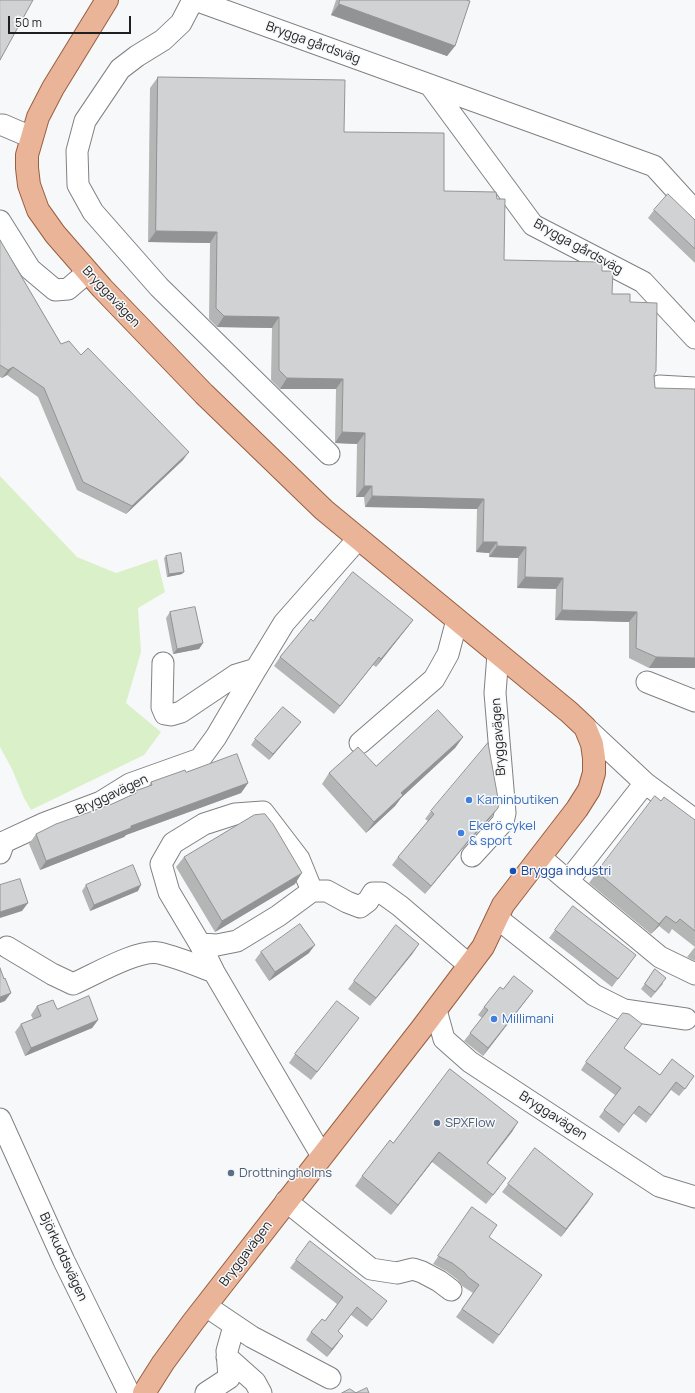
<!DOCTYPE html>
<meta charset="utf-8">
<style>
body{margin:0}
#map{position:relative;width:695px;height:1393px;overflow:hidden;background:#f7f8fa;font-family:Manrope,sans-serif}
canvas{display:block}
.scale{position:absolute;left:8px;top:16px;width:123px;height:18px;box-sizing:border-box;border:2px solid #1f1f1f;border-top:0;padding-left:5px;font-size:12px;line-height:14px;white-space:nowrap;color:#1f1f1f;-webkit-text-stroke:3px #f7f8fa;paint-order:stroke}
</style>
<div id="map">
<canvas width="695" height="1393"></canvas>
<div class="scale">50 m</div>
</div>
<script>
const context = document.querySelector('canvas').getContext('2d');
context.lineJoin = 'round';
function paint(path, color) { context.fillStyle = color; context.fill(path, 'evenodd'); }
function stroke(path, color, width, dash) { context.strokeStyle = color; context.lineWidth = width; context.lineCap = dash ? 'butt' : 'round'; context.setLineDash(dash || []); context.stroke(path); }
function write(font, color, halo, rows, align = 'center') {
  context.font = font + ' Manrope,sans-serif'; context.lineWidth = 3; context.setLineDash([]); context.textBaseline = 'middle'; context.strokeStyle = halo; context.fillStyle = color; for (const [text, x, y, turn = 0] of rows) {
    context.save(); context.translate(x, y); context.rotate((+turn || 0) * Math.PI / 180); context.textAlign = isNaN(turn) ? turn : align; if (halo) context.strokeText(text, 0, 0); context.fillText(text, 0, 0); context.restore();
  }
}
paint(new Path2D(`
 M0 476 77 557 116 573 157 559 165 592 138 608 141 652 126 703 161 732 144 755 31 810 24 798 12 769 0 747Z`), '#daf0c8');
const minor = new Path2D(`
 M193 0 181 23 163 40 137 56 120 69 85 121 77 151 78 185 93 212 159 287 329 454
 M195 0 654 166 695 211
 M430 85 533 225 643 282 695 338
 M0 125H3L31 137
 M0 221 30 269 55 290 68 289 88 272
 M659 386 695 388
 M163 663 162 707 165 714 171 715 181 712 236 675 256 669 284 623 358 539
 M647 682 695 701
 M585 727 645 783 695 820
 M360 743 434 679 448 654 457 620
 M0 853 4 842 45 823 101 802 130 784 200 759 216 737 256 669
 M472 856 503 822 505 813 495 693 498 654
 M540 857 568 881 645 783
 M568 881 660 957 695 974
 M312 891 299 859 263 812 235 814 204 824 173 843 161 864 169 892 200 944 217 945 237 941 278 916 312 891H327L347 902 360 907 368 901 373 893H382L400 906 469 965
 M497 918 594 995 624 1010 686 1019
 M200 944 214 972 322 1156
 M7 947 52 974 73 984C94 975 137 949 159 953 177 957 196 965 214 972
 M436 1010 444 1039 470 1062 659 1186 695 1197
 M0 1119 64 1261 129 1393
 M286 1201 371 1269 397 1273 413 1269 422 1272 439 1281 451 1290
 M206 1306 252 1337 330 1378
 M227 1357 255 1382 261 1393
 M206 1393 229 1378 227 1351 234 1326`);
const major = new Path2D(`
 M107 0 53 88 38 117 27 155V168L29 185 38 210 55 234 102 288 204 394 324 510 569 712 585 727 592 744 594 758V773L589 790 577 809 503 905 483 947 422 1028 193 1322 163 1363 144 1393`);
stroke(minor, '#818183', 23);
stroke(major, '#995f41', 24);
stroke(minor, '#fff', 21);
stroke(major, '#e9b498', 22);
paint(new Path2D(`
 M336 0H466L455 46 447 56 331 15Z
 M158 77 344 132 444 191 497 199 504 260 602 271 612 294 630 302 654 375 655 388 695 389V668H649L629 658V622L555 620 556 589 517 588 518 558 489 557V553L476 552 477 509 365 507 364 497H356L357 444 335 443 336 389H280L271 380 272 328 217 327 209 319 210 243 148 242 150 88Z
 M654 210 695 220V263L648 218Z
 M0 240 61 344 81 355 183 460 126 514 77 490 38 397 7 375 2 378 0 377Z
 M166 556 182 574 167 577 164 558Z
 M170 612 203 643 199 649 173 654 166 618Z
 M413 620 407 628 376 667 373 665 334 714 274 666 280 657 313 621Z
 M301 722 297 727 269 760 251 745 255 739Z
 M463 737 455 748 401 798 395 806 366 833 322 784 329 773 376 766Z
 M186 772 248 783 241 793 126 835 124 837 40 870 29 844 36 834 112 804 133 794 135 791 148 787 151 782Z
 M661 801 695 820V961L687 957 695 947 672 929 669 934 659 926 651 934 589 883 597 872Z
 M431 811 492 816 463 848 425 894 392 865 398 857 428 821 425 819Z
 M184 857 295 884 215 932 176 867Z
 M86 885 138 891 90 911 82 891Z
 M555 930 636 955 612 987 549 938Z
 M261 952 309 953 269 981 255 960Z
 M413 953 370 1006 348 989 354 981Z
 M655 969 663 984 651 998 641 989Z
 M503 989 527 999 483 1056 464 1041 482 1018 478 1015 484 1007Z
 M37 1006 57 1009 98 1020 92 1028 25 1056 15 1032 21 1024 33 1019 31 1015Z
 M642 1024 624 1048 660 1075 689 1084 679 1096 671 1090 646 1123 633 1113 619 1133 599 1117 615 1095 581 1070 586 1062Z
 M353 1026 311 1080 289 1063 295 1054Z
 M518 1122 487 1163 499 1188 486 1204 432 1162 391 1215 355 1186 362 1176 393 1143Z
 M508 1184 593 1194 561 1237 502 1192Z
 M472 1207 489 1237 542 1275 493 1344 456 1317 473 1293 462 1286 458 1280 446 1271 433 1264Z
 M296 1260 387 1301 367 1327 351 1315 338 1332V1343L327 1357 306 1340 311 1332 325 1321 337 1304 290 1268Z`), '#b4b5b5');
paint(new Path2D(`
 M339 4 455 46 447 56 331 15Z
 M156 231 217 232 210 243 148 242Z
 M224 316 279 317 272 328 217 327Z
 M13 367 7 375 2 378 8 370Z
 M287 378 343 379 336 389H280Z
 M342 432 365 433 357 444 335 443Z
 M189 452 183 460 126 514 132 506Z
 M364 486H372L364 497H356Z
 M372 496 484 499 477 509 365 507Z
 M483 542H497L489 553 476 552Z
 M497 546 526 547 518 558 489 557Z
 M184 572 182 574 167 577 169 574Z
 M525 577 563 578 556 589 517 588Z
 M562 610 637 612 629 622 555 620Z
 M413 620 407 628 376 667 381 659Z
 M203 643 199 649 173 654 177 649Z
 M379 657 373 665 334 714 340 706Z
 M656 657 695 658V668H649Z
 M301 722 297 727 269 760 273 754Z
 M463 737 455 748 401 798 395 806 366 833 374 822 401 793Z
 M248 783 241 793 126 835 124 837 40 870 46 861 131 826Z
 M498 808 492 816 463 848 425 894 431 886 469 840Z
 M302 873 295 884 215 932 222 921Z
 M141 885 138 891 90 911 94 905Z
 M28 903 22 911 0 918V912Z
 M666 916 659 926 651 934 659 924Z
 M419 944 413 953 370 1006 376 998Z
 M315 945 309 953 269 981 275 972Z
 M533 991 527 999 483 1056 488 1048Z
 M11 993 5 1001 0 1003V997Z
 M359 1018 353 1026 311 1080 317 1072Z
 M98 1020 92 1028 25 1056 31 1048Z
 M518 1122 512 1132 480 1173 487 1163Z
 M439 1152 432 1162 391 1215 398 1205Z
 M593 1194 588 1202 561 1237 566 1229Z
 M343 1336 338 1343 327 1357 332 1349Z`), '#929394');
const building = new Path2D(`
 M0 0H33L0 60Z
 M340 0H466L470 1 455 46 339 4Z
 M158 77 345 80 344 132 444 133V191L496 192 497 199H505L504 260 602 262V271H613L612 294H630V302L657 303 656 371 654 375 655 388 695 389V658L656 657 636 648 637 612 562 610 563 578 525 577 526 547 497 546V542H483L484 499 372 496V486H364L365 433 342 432 343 379 287 378 279 370V317L224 316 216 308 217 232 156 231Z
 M668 194 695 220V249L654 210Z
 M0 240 61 344 69 341 81 355 88 348 189 452 132 506 83 482 44 388 13 367 8 370 0 365Z
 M181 553 184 572 169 574 166 556Z
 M353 572 413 620 381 659 379 657 340 706 280 657 311 619 313 621Z
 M195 607 203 643 177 649 170 612Z
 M283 707 301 722 273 754 255 739Z
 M438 710 463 737 401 793 403 795 374 822 329 773 358 747 376 766Z
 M488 743 499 804 498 808 469 840 431 886 398 857 434 814 431 811Z
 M237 754 248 783 131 826V828L46 861 36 834 56 824 112 804 136 793 135 791 152 785 151 782 185 770 186 772Z
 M655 796 661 801 664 797 695 820V931L680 919 676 923 666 916 659 924 597 872Z
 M265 814 273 824 302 873 222 921 184 857 254 815Z
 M133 865 141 885 94 905 86 885Z
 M20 879 28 903 0 912V885Z
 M573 906 636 955 618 979 555 930Z
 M300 924 315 945 275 972 261 952Z
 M396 925 419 944 376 998 354 981Z
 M0 968 4 979 5 978 11 993 0 997Z
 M655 969 666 978 655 992 645 984Z
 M514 976 533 991 488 1048 470 1033 488 1010 484 1007 500 987 503 989Z
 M89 996 98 1020 31 1048 21 1024 41 1016 37 1006 53 1000 57 1009Z
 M337 1001 359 1018 317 1072 295 1054Z
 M623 1013 629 1014 642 1024 624 1048 660 1075 672 1059 694 1076 685 1089 676 1082 651 1115 639 1106 624 1125 604 1110 621 1088 586 1062Z
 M450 1069 518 1122 487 1163 506 1178 493 1195 439 1152 398 1205 362 1176 390 1140 393 1143Z
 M535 1148 593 1194 566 1229 508 1184Z
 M472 1207 497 1225 489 1237 542 1275 499 1335 462 1309 479 1285 468 1277 464 1272 452 1263 438 1256Z
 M310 1241 387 1301 372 1320 357 1307 338 1331 343 1336 332 1349 311 1332 322 1319 325 1321 343 1297 296 1260Z
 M367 1388 369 1393H356Z
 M350 1389 356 1393H342Z`);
paint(building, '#d1d2d3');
stroke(building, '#929394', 1);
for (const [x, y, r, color] of [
 [469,800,4,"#3f7fe0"],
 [461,833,4,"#3f7fe0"],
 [513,871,4,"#1a4fb4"],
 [494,1019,4,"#3f7fe0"],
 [437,1123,4,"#5c6f8a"],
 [231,1173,4,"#5c6f8a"]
]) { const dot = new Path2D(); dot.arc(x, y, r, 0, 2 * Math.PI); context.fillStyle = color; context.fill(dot); stroke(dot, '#f7f8fa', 1.5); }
write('13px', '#1f1f1f', '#f7f8fa', [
 ["Brygga gårdsväg",313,43,20],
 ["Brygga gårdsväg",578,247,29],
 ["Bryggavägen",111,297,47],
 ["Bryggavägen",499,737,-94],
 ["Bryggavägen",112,795,-25],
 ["Bryggavägen",553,1116,33],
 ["Bryggavägen",246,1254,-53],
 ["Björkuddsvägen",63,1257,65]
]);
write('13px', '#366cbe', '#f7f8fa', [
 ["Kaminbutiken",477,800],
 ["Ekerö cykel",469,826],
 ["& sport",469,841],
 ["Millimani",502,1019]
], 'left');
write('13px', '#164399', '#f7f8fa', [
 ["Brygga industri",521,871]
], 'left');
write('13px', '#4e5e75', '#f7f8fa', [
 ["SPXFlow",445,1123],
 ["Drottningholms",239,1173]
], 'left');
</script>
